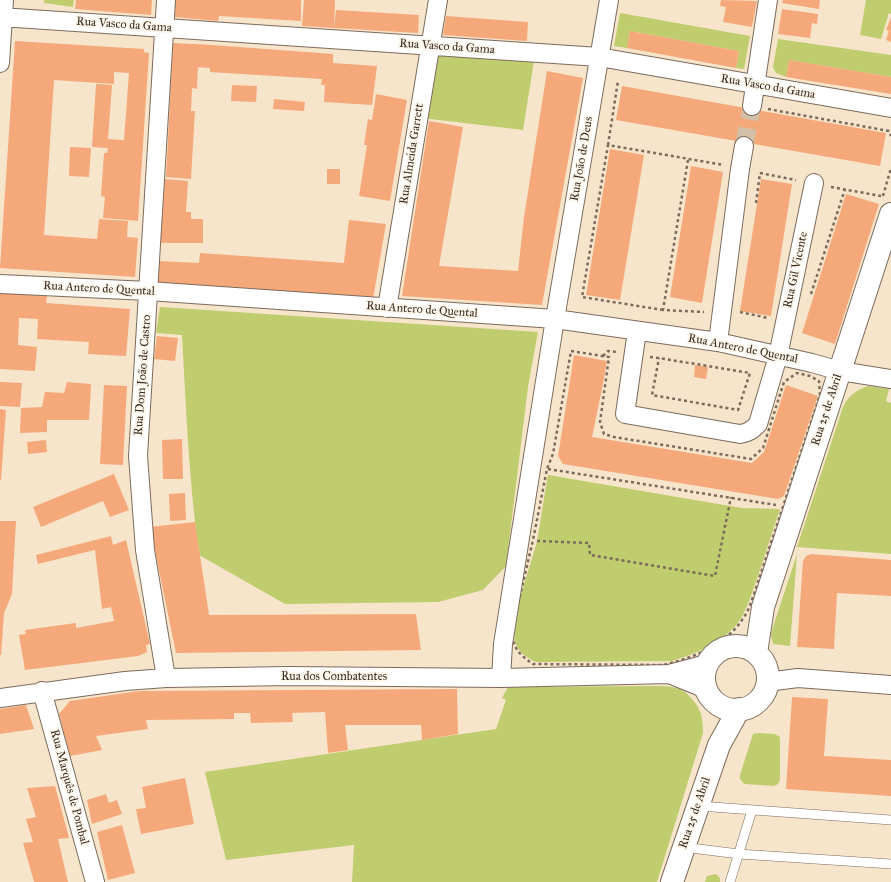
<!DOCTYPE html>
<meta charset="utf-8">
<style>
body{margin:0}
canvas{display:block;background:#f6e4cb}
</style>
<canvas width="891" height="882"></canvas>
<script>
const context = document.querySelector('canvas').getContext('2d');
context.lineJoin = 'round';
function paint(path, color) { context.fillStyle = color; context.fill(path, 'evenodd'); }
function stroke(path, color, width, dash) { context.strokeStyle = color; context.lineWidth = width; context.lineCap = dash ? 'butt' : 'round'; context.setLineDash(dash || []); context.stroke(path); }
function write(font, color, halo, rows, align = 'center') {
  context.font = font + ' "IM FELL Great Primer",serif'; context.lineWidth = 4; context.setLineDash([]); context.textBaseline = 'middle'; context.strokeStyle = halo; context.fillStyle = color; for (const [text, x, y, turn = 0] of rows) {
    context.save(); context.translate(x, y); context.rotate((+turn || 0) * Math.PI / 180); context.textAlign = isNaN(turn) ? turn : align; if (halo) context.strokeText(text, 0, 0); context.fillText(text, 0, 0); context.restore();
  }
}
paint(new Path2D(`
 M44 0H74L73 7 44 3Z
 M866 0H891V14L889 13 881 39 860 35Z
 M620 13 750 36 744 69 736 68 739 51 630 31 627 48 614 46Z
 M778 39 891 55V77L789 60 786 77 776 73 773 67Z
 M434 53 534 61 523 130 422 118Z
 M160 307 538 332 528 387 506 566 483 590 438 602 285 604 199 555C189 482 186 408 182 335L156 333Z
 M868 386 889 389 886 401 891 403V554L797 547 843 407C849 395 855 391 868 386Z
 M548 475 742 508 780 509C772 532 765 556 757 579 751 594 747 611 737 624 721 643 694 655 671 661L536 662C527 658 518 652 515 642 510 618 531 566 537 541 541 519 544 496 548 475Z
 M797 554 790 646 773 644 771 635 772 630Z
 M654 686C663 686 674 686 682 690 685 691 687 694 689 696 701 707 703 718 703 733L657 882H352L354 845 226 860 205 772 496 729 506 700 502 698 508 687Z
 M758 733 775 734 780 737V780L778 784 774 786 744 784 740 779V775L753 734Z
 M716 874 720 878V882H705L707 876Z`), '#c0cd6e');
paint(new Path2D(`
 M76 0H152L151 15 75 9Z
 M173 0H301V21L219 16 218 21 174 17V15L171 14Z
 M304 0H335L334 28 302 26Z
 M721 0 757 1 752 27 723 22 726 7 720 6Z
 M783 0H820L819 9 782 3Z
 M782 9 818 14 817 24 812 23 810 38 778 34Z
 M336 10 419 15 418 33 334 28Z
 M446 16 528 22 527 41 443 35Z
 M891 17V42L886 40 889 31 886 30Z
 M630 31 739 51 736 68 627 48Z
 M15 41 144 49V52L149 53 138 221 103 218 105 197 101 196 104 153H107L108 148 92 147 96 84 112 85 108 139 124 140 129 73 114 72V84L54 80 44 235 97 239 99 219 128 221 127 237 138 238 135 277 0 268Z
 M173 43 212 45 333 54V63L377 66 372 105 324 102 325 85H321L322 79 210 72V68L198 67 197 89 192 88 191 111H195L191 179 166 177Z
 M789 60 891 77V94L786 77Z
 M547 71 583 78 542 305 402 296 429 121 463 127 439 266 518 271 524 217Z
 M232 85 257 86 256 102 231 101Z
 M622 86 886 133 880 166 616 120Z
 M376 94 407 100 390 201 359 196 367 145H364L368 119 372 120Z
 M274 99 305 102 304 111 273 109Z
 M70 147 91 148 89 177 69 176Z
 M610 149 644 155 620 300 586 295Z
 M691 166 723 172 702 303 670 297Z
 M327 169H340V184H327Z
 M165 179 188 181 186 212H191V219H203V243H160V220H162Z
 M761 179 792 184 771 316 740 311Z
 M846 194 879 204 835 344 802 333Z
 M349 220 386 224 373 299 156 283 158 261 199 263 200 253 344 263Z
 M0 293 47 296 46 303 130 309 126 356 88 354 89 342 37 339 38 319 19 318 18 345 37 347 35 371 0 369Z
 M157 336 178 338 175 361 154 359Z
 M574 355 607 361 601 394 592 437 752 463 764 452 786 385 818 396 784 496 778 499 563 464 558 456Z
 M695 365 708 367 706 379 694 377Z
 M0 382 22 383 20 407 0 406Z
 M67 382 91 384 89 420H47V432L20 433 21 408 42 407 45 392 64 393Z
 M104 385 127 386 123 465 100 464Z
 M0 409 6 410 1 480H0Z
 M182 439 183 479H163L162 440Z
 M46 440 47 452 28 454 27 442Z
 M114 474 129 510 110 517 103 501 41 527 33 507Z
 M185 493 186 520 170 521 169 494Z
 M0 521H16L12 594 4 613 1 655H0Z
 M195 522 209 615 416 614 421 650 176 653 150 527Z
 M111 536 113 545 126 540 150 644 146 645 147 652 138 656 25 670 19 635 26 634 25 630 76 623V628L114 621 111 607 102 609 95 550 38 564 36 555Z
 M811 554 891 560V596L837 593 834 649 797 647 803 561 806 556Z
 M457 689 458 734 422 740 421 725H345L348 750 328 753 325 712 292 713 293 722 251 723 250 713H234V719L146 720 148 729 96 736 102 750 70 756 59 714 70 701 139 691Z
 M792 697 828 699 824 756 891 760V796L786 789Z
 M26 705 34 729 0 734V709Z
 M185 778 194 824 141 834 136 809 146 808 142 787Z
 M55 786 69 838 58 839 68 882H34L23 843 33 842 26 819 36 817 27 788Z
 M106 794 109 803 117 800 122 814 92 824 87 800Z
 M122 825 135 873 108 880 97 832Z`), '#f5a97a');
stroke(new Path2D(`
 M744 146 752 106`), '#d1bfa8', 18, [18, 9]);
const service = new Path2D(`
 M699 806 891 820
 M683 847 739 854 891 864
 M730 882 752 810`);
const minor = new Path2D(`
 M0 17 599 57 891 108
 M0 63 4 0
 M752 106 768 0
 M0 284 148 291 555 319 718 342 812 363 840 371 891 379
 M387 308 438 0
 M637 331 625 414 740 434C748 433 752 430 758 424L778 356 814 183
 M718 342 740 169 744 146
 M669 674 706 689
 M166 678 145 550 138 456 166 0
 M501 678 503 644 555 319 609 0
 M767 682 798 678 891 685
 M42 691 95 882
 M0 698 125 681 166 678 289 676 501 678 669 674 707 664`);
const tertiary = new Path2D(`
 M704 678a32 32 0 1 1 64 0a32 32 0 1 1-64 0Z
 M756 653 763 607 891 214
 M672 882 719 745 739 709`);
stroke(service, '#7c6b5b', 10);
stroke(minor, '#7c6b5b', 20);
stroke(tertiary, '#7c6b5b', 24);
stroke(new Path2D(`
 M768 109 889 131 891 136
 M608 145 618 81
 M688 160 663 310 704 312
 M760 173 796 180
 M831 187 881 196
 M883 196 891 168
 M756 203 760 173
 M811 294 845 189
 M663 310 582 297 608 145 724 165
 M740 312 768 318
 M571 351 609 357 600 422 604 434 614 437 751 459 763 448 784 382 797 373 810 376 819 381 820 395 754 594C751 602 749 610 744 617 727 645 693 658 663 665L533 664C517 653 511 646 513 626L533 540 547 469 553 454Z
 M603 356 608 351 617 352
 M650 357 659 358 750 373 738 410 652 395 659 358
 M548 469 776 505
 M537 541 589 543 590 555 715 576 731 497`), '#7c6b5b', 2.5, [3, 3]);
stroke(service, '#fff', 9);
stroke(minor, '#fff', 18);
stroke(tertiary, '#fff', 22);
write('12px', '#3b2a1e', '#fbf7ec', [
 ["Rua Vasco da Gama",124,25,4],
 ["Rua Vasco da Gama",447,47,4],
 ["Rua Vasco da Gama",768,87,10],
 ["Rua Almeida Garrett",412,154,-81],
 ["Rua João de Deus",582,159,-80],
 ["Rua Gil Vicente",796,270,-78],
 ["Rua Antero de Quental",99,289,3],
 ["Rua Antero de Quental",422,310,4],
 ["Rua Antero de Quental",743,349,11],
 ["Rua Dom João de Castro",143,375,-86],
 ["Rua 25 de Abril",827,410,-72],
 ["Rua dos Combatentes",334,677],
 ["Rua Marquês de Pombal",69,787,75],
 ["Rua 25 de Abril",695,813,-71]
]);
</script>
